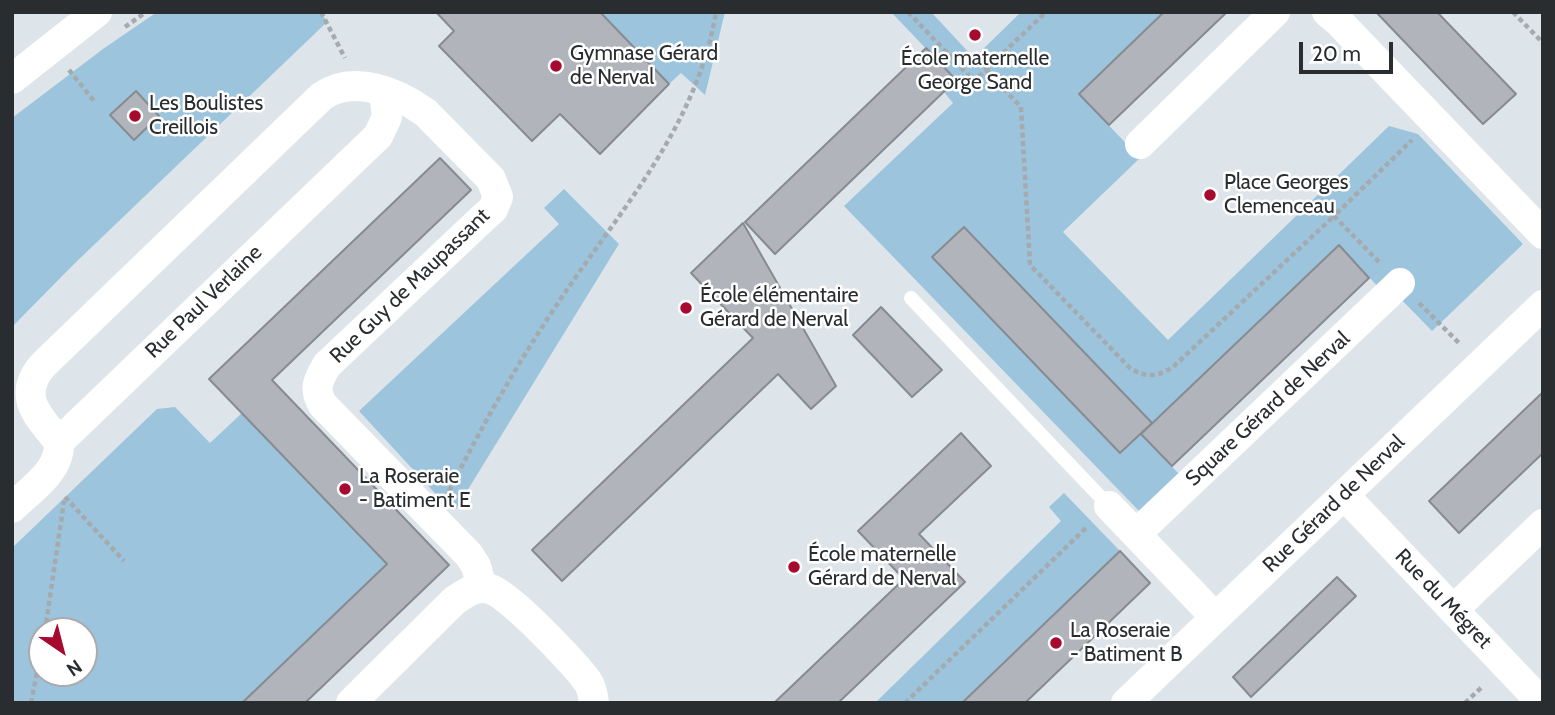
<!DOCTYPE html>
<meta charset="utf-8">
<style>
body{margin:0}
#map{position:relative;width:1555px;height:715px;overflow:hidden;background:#dee5ea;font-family:Cabin,sans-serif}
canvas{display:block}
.frame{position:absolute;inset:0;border:14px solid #2a2d2f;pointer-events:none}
.north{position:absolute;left:28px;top:617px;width:70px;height:70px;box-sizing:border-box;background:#fff;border:2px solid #aaabac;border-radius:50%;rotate:145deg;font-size:19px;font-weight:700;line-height:28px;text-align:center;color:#2a2d2f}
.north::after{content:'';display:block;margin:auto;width:24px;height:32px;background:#a60b2f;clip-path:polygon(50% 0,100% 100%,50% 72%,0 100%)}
.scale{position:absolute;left:1299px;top:42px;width:94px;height:32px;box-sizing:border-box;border:4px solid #2a2d2f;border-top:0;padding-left:9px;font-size:21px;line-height:24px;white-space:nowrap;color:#2a2d2f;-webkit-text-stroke:5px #fff;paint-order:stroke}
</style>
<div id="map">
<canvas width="1555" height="715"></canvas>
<div class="frame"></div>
<div class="north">N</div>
<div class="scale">20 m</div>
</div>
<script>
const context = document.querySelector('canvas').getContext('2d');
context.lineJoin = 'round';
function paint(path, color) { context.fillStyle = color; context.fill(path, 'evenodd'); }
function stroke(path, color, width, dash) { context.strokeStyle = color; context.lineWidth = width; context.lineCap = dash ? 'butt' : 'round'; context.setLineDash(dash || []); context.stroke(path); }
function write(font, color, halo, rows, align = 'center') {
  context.font = font + ' Cabin,sans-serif'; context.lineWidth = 5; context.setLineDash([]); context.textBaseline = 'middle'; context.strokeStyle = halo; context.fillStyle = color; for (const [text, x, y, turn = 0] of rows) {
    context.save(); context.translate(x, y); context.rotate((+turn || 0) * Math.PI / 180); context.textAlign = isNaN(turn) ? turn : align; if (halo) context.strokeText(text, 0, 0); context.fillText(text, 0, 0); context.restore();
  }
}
paint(new Path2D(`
 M157 12H321L327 22 74 264 12 327V118L103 49ZM136 91 159 116 134 140 110 116Z
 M600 12H725L705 95 681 73 669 84Z
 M891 12H931L974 58 1021 12H1164L1079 94 1140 158 1063 232 1168 340 1389 126 1418 134 1523 244 1432 331 1393 291 1387 296 1339 246 1152 423 963 227 933 257 1120 453 1141 434 1180 475 1141 513 844 206 953 103 944 92 956 80Z
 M564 189 619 244 456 509 443 502 359 411 559 224 544 208Z
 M175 407 210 443 242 413 387 564 242 703H12V548L157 409ZM42 631H84V673H42Z
 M1064 493 1120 551 962 703H875L1061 521 1049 507Z`), '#9cc4dc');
const building = new Path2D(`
 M436 12H600L669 84 600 154 560 114 532 141 439 46 454 31Z
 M1164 12H1227L1109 125 1079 94Z
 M1376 12H1437L1516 94 1483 124Z
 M926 48 956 80 775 254 745 222Z
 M136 91 159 116 134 140 110 115Z
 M440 158 471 190 272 380 449 565 305 703H242L387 564 209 379Z
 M743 223 836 386 811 409 778 374 562 581 532 550 753 338 691 273Z
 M964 227 1152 423 1120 453 932 257Z
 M1339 245 1369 278 1172 466 1141 434Z
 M881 307 942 370 912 397 853 335Z
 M1543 392V453L1459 533 1429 501Z
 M961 433 991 466 919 534 965 582 838 703H774L904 579 858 531Z
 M1120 551 1150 583 1025 703H962Z
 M1337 577 1356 596 1251 697 1233 677Z`);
paint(building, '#b1b5bb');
stroke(building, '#878b91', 2);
stroke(new Path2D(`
 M321 12 345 58
 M908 12 974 81 1046 12
 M1513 12 1543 43
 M125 27 146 12
 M69 70 94 101
 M986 70 1021 107 1030 265 1130 368C1146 378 1157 377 1173 367L1334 216
 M1379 262 1334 216 1412 140
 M1419 303 1460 344
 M449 491C481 428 513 371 552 312 616 214 696 131 716 12
 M65 497 124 561
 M45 631 64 501
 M31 703 42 646
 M905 703 1088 526
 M1465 703 1483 686`), '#a4aaae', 4.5, [5, 3.5]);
stroke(new Path2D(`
 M911 298 1109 506`), '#fff', 14);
stroke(new Path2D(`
 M1327 12 1339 22 1543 234
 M12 79 97 12
 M1140 144 1275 12
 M59 442C38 416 16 396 43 365L322 96C354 74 397 92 426 113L491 179 498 197 493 209 484 217 327 365C318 380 313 389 323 405L469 555 476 566 482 587
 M1344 495 1542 703
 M1109 506 1215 617
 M12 508C31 489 61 471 59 442L378 136 387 117 384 92
 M1136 534 1400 283
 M1453 610 1543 524
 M351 703 455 600C466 593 477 585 490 589 508 593 576 665 588 682 592 688 593 695 594 703
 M1126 703 1543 305`), '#fff', 30);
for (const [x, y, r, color] of [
 [975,35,7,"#a60b2f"],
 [556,66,7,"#a60b2f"],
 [135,116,7,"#a60b2f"],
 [1210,195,7,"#a60b2f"],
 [686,308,7,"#a60b2f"],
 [345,489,7,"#a60b2f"],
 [794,567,7,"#a60b2f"],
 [1056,643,7,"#a60b2f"]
]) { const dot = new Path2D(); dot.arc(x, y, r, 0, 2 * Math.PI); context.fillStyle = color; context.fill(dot); stroke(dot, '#fff', 2.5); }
write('21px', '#2a2d2f', '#fff', [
 ["Gymnase Gérard",570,54],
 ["de Nerval",570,78],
 ["École maternelle",975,59,"center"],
 ["George Sand",975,83,"center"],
 ["Les Boulistes",149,104],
 ["Creillois",149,128],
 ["Place Georges",1224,183],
 ["Clemenceau",1224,207],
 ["École élémentaire",700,296],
 ["Gérard de Nerval",700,320],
 ["La Roseraie",359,477],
 ["- Batiment E",359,501],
 ["École maternelle",808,555],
 ["Gérard de Nerval",808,579],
 ["La Roseraie",1070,631],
 ["- Batiment B",1070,655]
], 'left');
write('21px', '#2a2d2f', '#fff', [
 ["Rue Guy de Maupassant",410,286,-44],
 ["Rue Paul Verlaine",204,302,-44],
 ["Square Gérard de Nerval",1268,409,-43],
 ["Rue Gérard de Nerval",1334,504,-44],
 ["Rue du Mégret",1443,599,46]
]);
</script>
